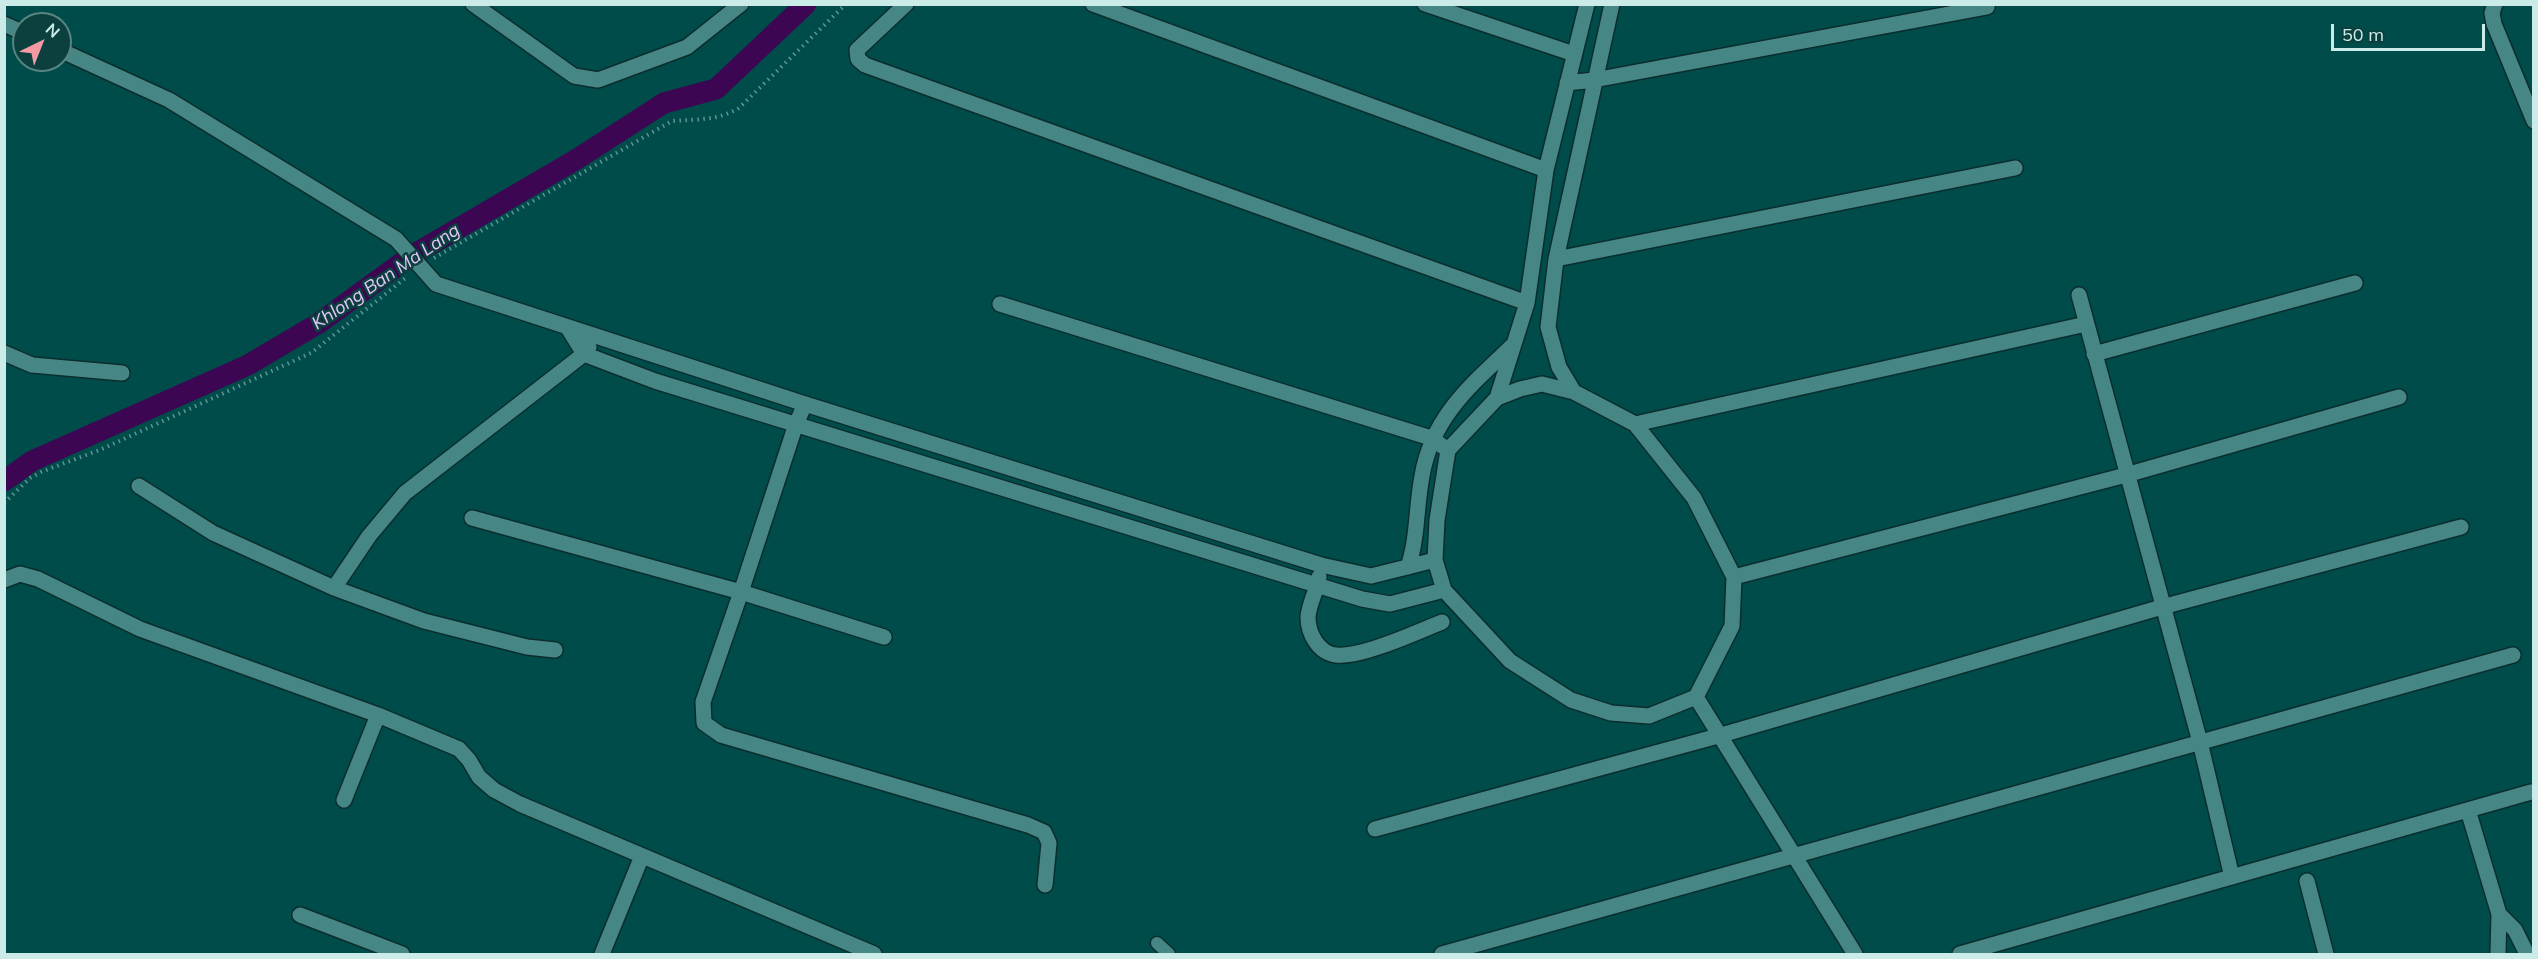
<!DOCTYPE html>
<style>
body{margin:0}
#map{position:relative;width:2538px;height:959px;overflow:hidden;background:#004c4b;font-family:Mulish,sans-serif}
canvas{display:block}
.frame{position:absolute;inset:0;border:6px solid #cbebe9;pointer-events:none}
.north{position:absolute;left:12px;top:12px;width:60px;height:60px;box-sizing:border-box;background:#0b403e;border:2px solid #588482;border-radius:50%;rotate:43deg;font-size:16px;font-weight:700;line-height:24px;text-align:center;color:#cbebe9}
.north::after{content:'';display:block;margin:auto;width:21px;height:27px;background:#f49aa4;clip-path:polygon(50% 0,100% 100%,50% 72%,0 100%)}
.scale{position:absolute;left:2331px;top:24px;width:154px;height:27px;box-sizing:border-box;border:3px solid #cbebe9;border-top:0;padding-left:8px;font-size:18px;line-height:21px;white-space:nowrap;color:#cbebe9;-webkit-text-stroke:4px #0b403e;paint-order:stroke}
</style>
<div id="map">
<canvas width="2538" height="959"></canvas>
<div class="frame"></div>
<div class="north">N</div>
<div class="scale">50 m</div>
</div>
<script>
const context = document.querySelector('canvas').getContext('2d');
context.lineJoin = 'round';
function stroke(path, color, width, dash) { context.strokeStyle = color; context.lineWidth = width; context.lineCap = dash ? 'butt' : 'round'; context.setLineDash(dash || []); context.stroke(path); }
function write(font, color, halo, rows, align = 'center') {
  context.font = font + ' Mulish,sans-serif'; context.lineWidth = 5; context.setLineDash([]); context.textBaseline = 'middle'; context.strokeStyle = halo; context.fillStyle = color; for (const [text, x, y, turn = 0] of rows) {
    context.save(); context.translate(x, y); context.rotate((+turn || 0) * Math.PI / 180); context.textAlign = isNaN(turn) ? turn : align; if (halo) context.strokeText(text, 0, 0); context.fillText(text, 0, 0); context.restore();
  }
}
stroke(new Path2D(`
 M4 481 32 461 248 365 319 323 411 256 577 159 664 103 716 89 806 4`), '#3c0652', 21);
const lane = new Path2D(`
 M1157 943 1169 954`);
const street = new Path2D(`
 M473 4 574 76 598 80 687 47 741 4
 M906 4 857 50 858 59 865 65 1527 303
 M1093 4 1546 170
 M1425 4 1574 54
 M2495 4 2492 13 2494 24 2534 121
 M4 24 24 33
 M60 50 169 100 396 239 436 284 805 404 1321 565 1371 576 1435 560
 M1567 83 1594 80 1987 7
 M1556 259 2015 168
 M2079 295 2200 742 2232 877
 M1000 304 1431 438 1448 450
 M568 328 584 354 655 381 1362 599 1390 604 1444 590
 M4 353 32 365 122 373
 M2094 354 2355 283
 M1542 384 1574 392 1635 424 1694 498 1734 577 1732 626 1696 697 1649 716 1611 713 1571 700 1510 661 1444 590 1435 560 1437 520 1448 450 1497 398 1520 389Z
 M1574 392 1559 367 1548 327 1556 259 1612 4
 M1497 398 1527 303 1546 170 1587 4
 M805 404 796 424 741 592 703 702 704 723 721 735 1028 825 1044 832 1049 843 1045 885
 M1635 424 2086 324
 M139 486 213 533 334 588 424 621 527 647 555 650
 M472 518 741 592 884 637
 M1408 567C1418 537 1416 507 1422 476 1432 417 1471 385 1512 346
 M1319 577C1317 591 1309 603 1308 617 1308 633 1318 653 1336 655 1361 658 1417 632 1442 622
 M1734 577 2126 475 2399 397
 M4 580 20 574 38 579 140 629 378 715 459 749 469 760 479 777 494 790 520 804 874 954
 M334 588 369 536 405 493 584 354 589 347
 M1696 697 1855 954
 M344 800 378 715
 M2468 810 2499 914 2498 954
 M1375 829 1718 736 2162 607 2461 527
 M2307 881 2326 954
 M2499 914 2515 930 2527 954
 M300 915 402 954
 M602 954 642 856
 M1442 954 2513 655
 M1960 954 2531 792`);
stroke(lane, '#0b2e2d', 15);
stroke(street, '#0b2e2d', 18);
stroke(new Path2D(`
 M434 258 672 121C696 119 718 121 739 108L846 4
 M4 503 30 478 41 472 102 449 311 353 408 276`), '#5f9695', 4, [1.5, 4.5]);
stroke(lane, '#468684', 12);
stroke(street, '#468684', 15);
write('italic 18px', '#e8c8fb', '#0b403e', [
 ["Khlong Ban Ma Lang",386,277,-34]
]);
</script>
